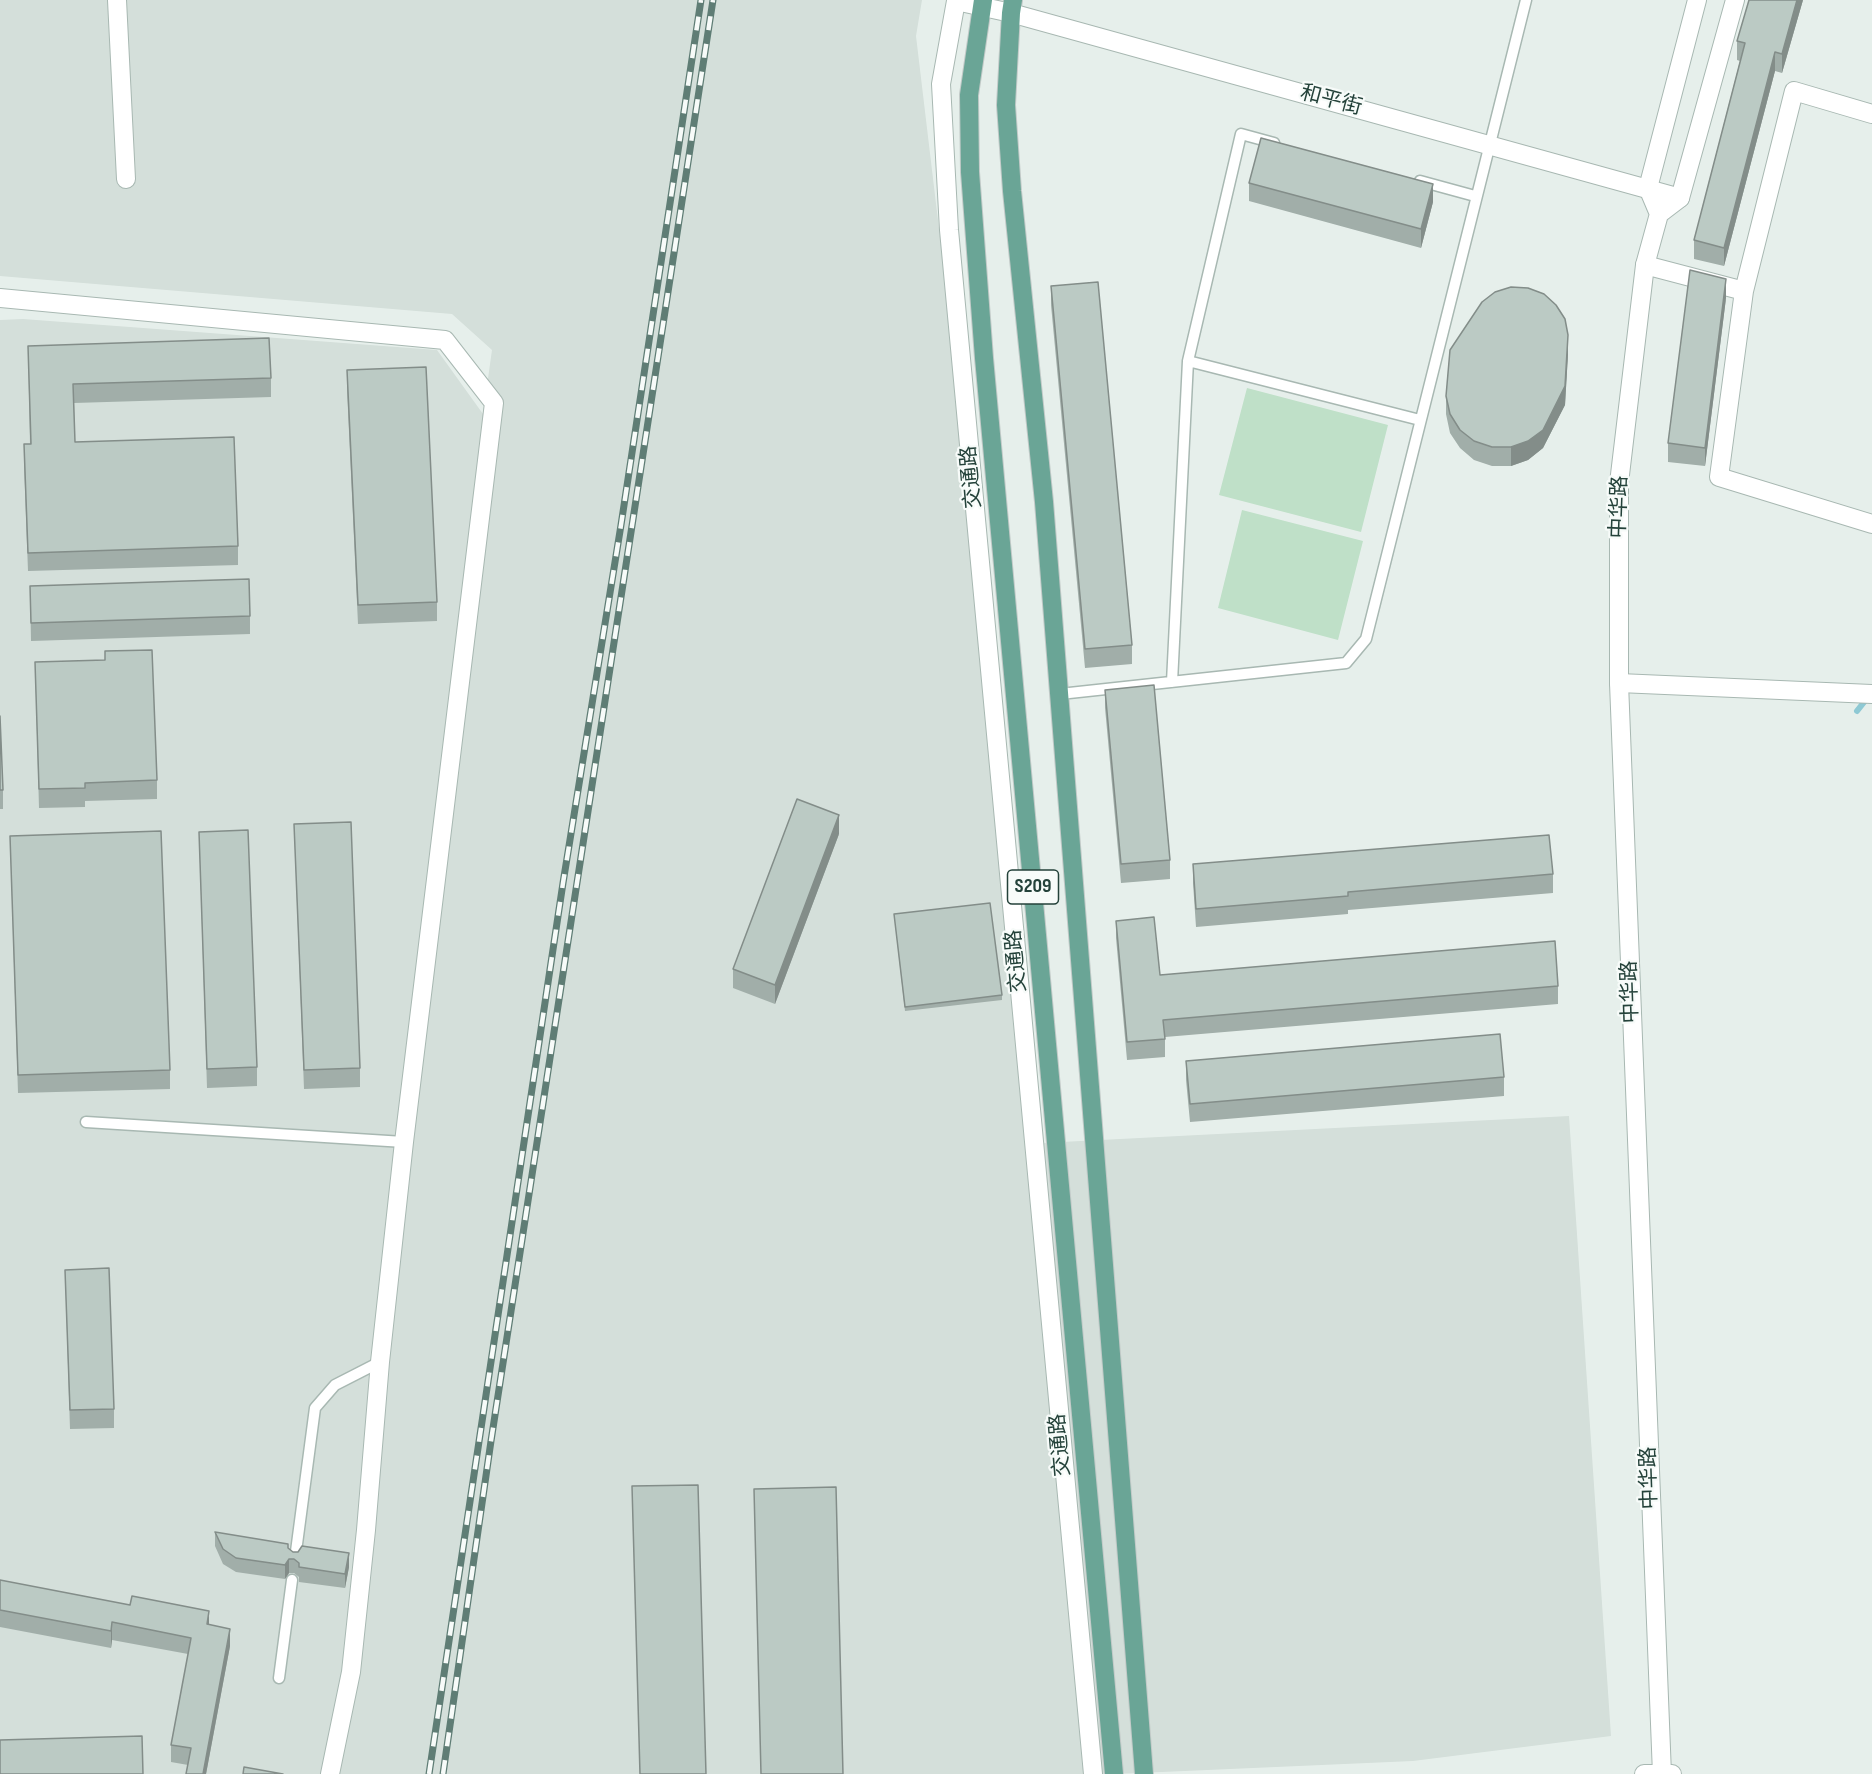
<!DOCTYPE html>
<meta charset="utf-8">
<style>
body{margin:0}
canvas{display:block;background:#e6efeb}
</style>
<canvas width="1872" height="1774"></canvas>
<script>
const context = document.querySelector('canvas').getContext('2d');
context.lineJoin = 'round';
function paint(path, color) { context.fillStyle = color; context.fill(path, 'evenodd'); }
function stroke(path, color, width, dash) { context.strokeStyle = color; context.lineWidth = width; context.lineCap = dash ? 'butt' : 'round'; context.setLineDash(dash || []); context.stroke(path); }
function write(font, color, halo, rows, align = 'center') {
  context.font = font + ' "Sofia Sans Condensed","Noto Sans SC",sans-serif'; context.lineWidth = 4.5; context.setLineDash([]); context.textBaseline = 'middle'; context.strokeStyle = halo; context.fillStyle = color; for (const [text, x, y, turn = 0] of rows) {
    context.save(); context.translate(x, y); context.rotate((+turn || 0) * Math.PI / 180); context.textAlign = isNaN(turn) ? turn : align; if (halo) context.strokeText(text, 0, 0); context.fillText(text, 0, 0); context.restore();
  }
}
paint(new Path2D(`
 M0 0H922L916 36 992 673 1042 1143 1569 1116 1611 1736 1413 1761 1116 1774H0V320L23 319 437 350 483 414 492 350 452 314 0 276Z`), '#d4dfda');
paint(new Path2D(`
 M1247 388 1388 425 1361 532 1219 495Z
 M1242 510 1363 541 1338 640 1218 608Z`), '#bfe0c8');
stroke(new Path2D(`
 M1857 711 1868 697`), '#8ec9d4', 6);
const service = new Path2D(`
 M1420 181 1475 196
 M1188 361 1420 420
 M1172 682 1188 361 1241 134 1274 143
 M1060 694 1346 663 1366 639 1526 0
 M86 1122 404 1142
 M295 1559 315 1408 335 1385 380 1362
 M279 1678 292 1580`);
const minor = new Path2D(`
 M117 0 126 179
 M1872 114 1794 91 1744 291 1719 477 1872 524
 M1645 265 1744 291
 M1619 683 1872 694
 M1093 1774 949 230 941 84 956 1 1011 13 1680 198`);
const tertiary = new Path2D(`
 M1659 214 1648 188 1697 0
 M0 298 445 340 494 403 404 1142 380 1362 366 1530 351 1672 330 1774
 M1644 1774H1672
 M1662 1774 1619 683V483L1645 265 1659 214 1680 198 1735 0`);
const primary = new Path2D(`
 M983 0 969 95 970 172 984 358 1114 1774
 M1013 0 1011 13 1006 105 1012 191 1044 502 1144 1774`);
stroke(service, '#a8b8b2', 13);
stroke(minor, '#a8b8b2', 20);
stroke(tertiary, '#a8b8b2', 20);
stroke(primary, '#c2cac8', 20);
stroke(service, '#fff', 10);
stroke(minor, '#fff', 18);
stroke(tertiary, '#fff', 18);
stroke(primary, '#6aa596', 18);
const rail = new Path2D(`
 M429 1774 563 883 621 525 701 0
 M443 1774 491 1441 713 0`);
stroke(rail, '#5f7d75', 7);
stroke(rail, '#f7fbf9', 4.5, [14]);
paint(new Path2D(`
 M1803 0 1782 73 1775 71 1724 266 1694 259V240L1740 61 1737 60V41Z
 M1249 183 1433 202 1421 248 1249 201Z
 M1051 286 1132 645V664L1085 668 1051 305Z
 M1726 298 1705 466 1668 462V443Z
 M28 346 271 378V397L74 403 75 442 238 546V565L28 571 24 463V444H30Z
 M1568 354 1565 405 1543 448 1528 460 1511 466H1492L1474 460 1460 448 1450 433 1446 414V396Z
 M347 370 437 602V621L358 624 347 389Z
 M30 586 250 616V634L31 641Z
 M35 662 157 780V799L85 801V807L39 808Z
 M1105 690 1170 860V879L1121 883 1105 708Z
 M0 716 3 790V809H0Z
 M294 824 360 1068V1087L304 1089Z
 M199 832 257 1067V1086L207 1088Z
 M839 834 775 1004 733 988V969Z
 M10 836 170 1070V1089L18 1093Z
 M1193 864 1553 874V893L1348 910V914L1196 927 1193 883Z
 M894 914 1002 995V1000L905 1011Z
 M1116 921 1160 975 1558 986V1004L1165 1037V1057L1127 1060 1116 938Z
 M1186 1061 1504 1077V1096L1190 1122 1186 1080Z
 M65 1270 114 1409V1428L70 1429Z
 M632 1486 706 1774H640Z
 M215 1532 288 1548 293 1552H298L349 1567 345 1588 299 1582V1577L294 1573H289L285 1579 236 1572 223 1564 215 1546Z
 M0 1580 209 1625 230 1646 206 1774H186L188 1765 171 1762V1745L188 1654 112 1640 111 1648 0 1627Z`), '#a1aea9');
paint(new Path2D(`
 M1797 0H1803L1782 73V54Z
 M1775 52V71L1724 266V248Z
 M1433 184V202L1421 248V229Z
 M1726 279V298L1705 466V448Z
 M1568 335V354L1565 405 1543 448 1528 460 1511 466V447Z
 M839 815V834L775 1004V985Z
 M349 1553V1567L345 1588V1574Z
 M289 1559V1573L285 1579V1565Z
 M209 1611V1628L207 1624Z
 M112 1622V1640L111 1648V1631Z
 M230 1629V1646L206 1774H203Z`), '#838d89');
const building = new Path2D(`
 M1749 0H1797L1782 54 1775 52 1724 248 1694 240 1745 43 1737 41Z
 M1261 138 1433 184 1421 229 1249 183Z
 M1690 270 1726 279 1705 448 1668 443Z
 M1098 282 1132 645 1085 649 1051 286Z
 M1511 287 1528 288 1544 294 1556 305 1565 319 1568 335 1565 386 1543 430 1528 441 1511 447H1492L1474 441 1460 430 1450 414 1446 396 1450 350 1482 302 1495 292Z
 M269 338 271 378 73 384 75 442 234 437 238 546 28 553 24 444H31L28 346Z
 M426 367 437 602 358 605 347 370Z
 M249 579 250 616 31 623 30 586Z
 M152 650 157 780 85 783V788L39 789 35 662 105 660V651Z
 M1154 685 1170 860 1121 864 1105 690Z
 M0 716 3 790H0Z
 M797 799 839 815 775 985 733 969Z
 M351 822 360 1068 304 1070 294 824Z
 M248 830 257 1067 207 1069 199 832Z
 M161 831 170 1070 18 1075 10 836Z
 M1549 835 1553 874 1348 892V896L1196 909 1193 864Z
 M990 903 1002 995 905 1007 894 914Z
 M1154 917 1160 975 1555 941 1558 986 1163 1020 1165 1039 1127 1042 1116 921Z
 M1500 1034 1504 1077 1190 1104 1186 1061Z
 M109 1268 114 1409 70 1410 65 1270Z
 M698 1485 706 1774H640L632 1486Z
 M836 1487 843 1774H761L754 1489Z
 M215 1532 288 1544V1548L293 1552H298L302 1546 349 1553 345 1574 299 1567V1563L294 1559H289L285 1565 236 1558 223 1549Z
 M0 1580 130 1605 132 1596 209 1611 207 1624 230 1629 203 1774H186L191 1748 171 1745 191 1638 112 1622 111 1631 0 1610Z
 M142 1736 143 1774H0V1740Z
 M244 1767 283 1774H243Z`);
paint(building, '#bbcac4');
stroke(building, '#838d89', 1.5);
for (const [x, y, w] of [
 [1033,887,51]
]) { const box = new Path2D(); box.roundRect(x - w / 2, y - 17, w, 34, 4.5); context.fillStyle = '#f7fbf9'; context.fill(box); stroke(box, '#24423a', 1.5); }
write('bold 20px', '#24423a', null, [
 ["S209",1033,887]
]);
write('21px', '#24423a', '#f7fbf9', [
 ["和平街",1331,101,15],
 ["交通路",972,477,-95],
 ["中华路",1620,507,-88],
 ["交通路",1017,961,-95],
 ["中华路",1631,992,-92],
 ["交通路",1061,1445,-95],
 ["中华路",1650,1478,-92]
]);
</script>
